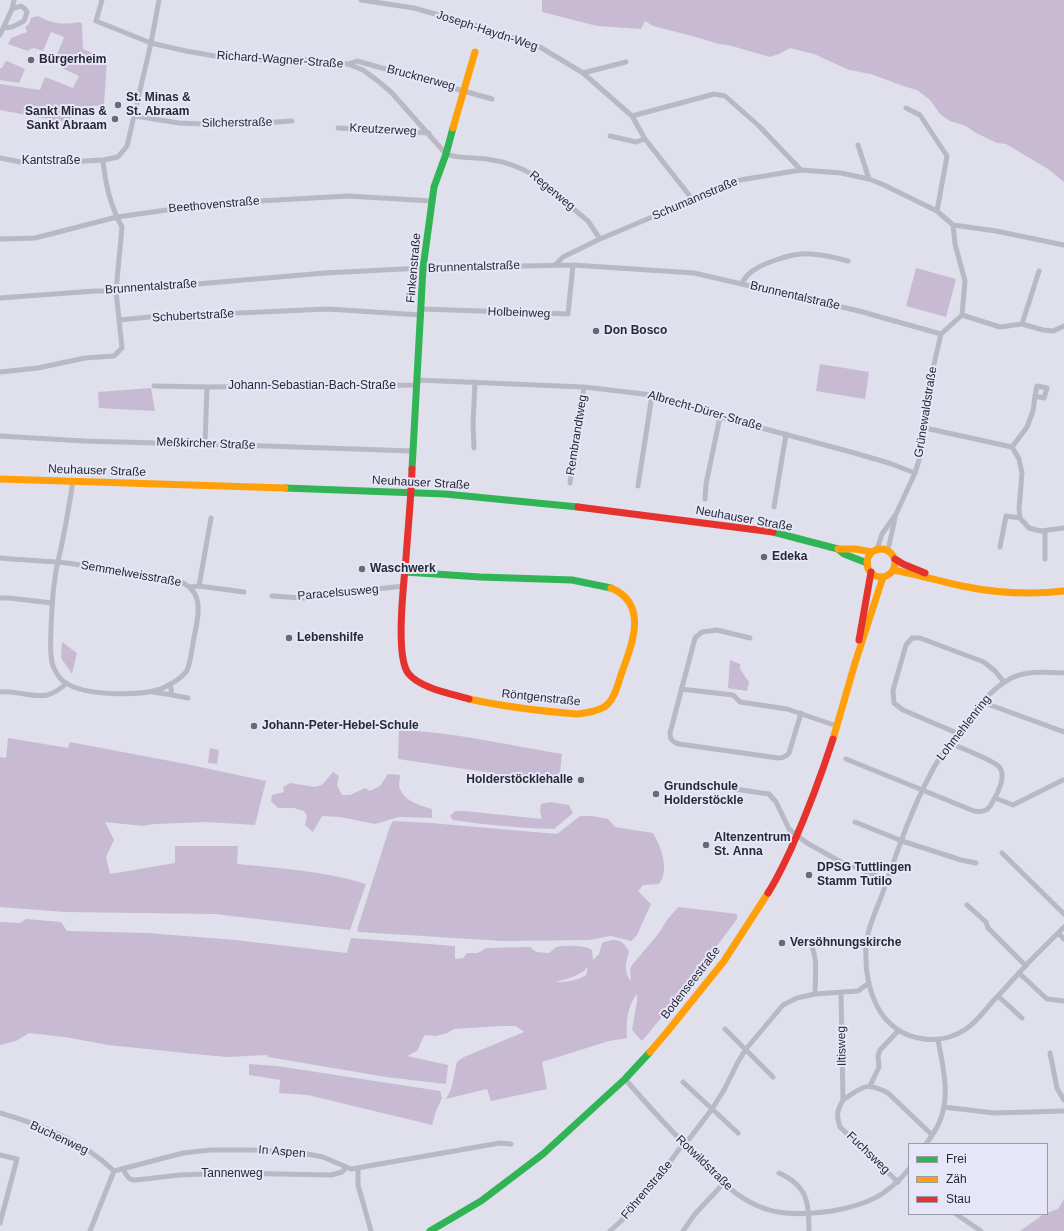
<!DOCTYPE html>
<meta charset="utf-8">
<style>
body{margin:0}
#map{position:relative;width:1064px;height:1231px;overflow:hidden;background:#dfe0eb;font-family:Arial,sans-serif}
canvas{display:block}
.legend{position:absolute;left:908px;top:1143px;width:140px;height:72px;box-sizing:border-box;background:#e6e6f8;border:1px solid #9a9baa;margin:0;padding:5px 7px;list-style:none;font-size:12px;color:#272a34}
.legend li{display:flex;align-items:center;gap:8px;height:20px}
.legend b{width:20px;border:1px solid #9a9baa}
</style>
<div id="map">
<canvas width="1064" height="1231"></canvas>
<ul class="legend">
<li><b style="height:5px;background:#30b455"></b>Frei</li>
<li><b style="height:5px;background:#ff9f0a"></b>Zäh</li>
<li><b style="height:5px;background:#e5322d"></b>Stau</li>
</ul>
</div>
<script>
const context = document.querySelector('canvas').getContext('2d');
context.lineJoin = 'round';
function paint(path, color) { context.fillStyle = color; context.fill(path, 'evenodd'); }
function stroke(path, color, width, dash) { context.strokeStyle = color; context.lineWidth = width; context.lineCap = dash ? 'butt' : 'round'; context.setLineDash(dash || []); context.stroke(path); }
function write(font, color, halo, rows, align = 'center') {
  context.font = font + ' Arial,sans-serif'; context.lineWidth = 4; context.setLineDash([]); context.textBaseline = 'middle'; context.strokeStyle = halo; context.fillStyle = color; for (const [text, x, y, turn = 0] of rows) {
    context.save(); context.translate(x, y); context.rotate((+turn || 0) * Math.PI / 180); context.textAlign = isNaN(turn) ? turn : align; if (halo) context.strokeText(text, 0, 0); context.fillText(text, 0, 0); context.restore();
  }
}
paint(new Path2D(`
 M542 0H1064V182L1048 169 1006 144 997 143 976 133 966 126 950 121 940 114 930 100 917 90 906 87 871 74 849 70 814 54 790 48 779 54 770 57 732 46 719 44 692 36 669 30 653 26 645 21 641 29 597 26 542 12Z
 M38 16C53 24 63 25 80 22L82 24 83 49 107 59 104 105 75 107 70 123 0 110V84L40 90 45 77 73 88 79 76 62 68 63 65 55 60 64 37 51 32 43 51 34 48 30 49 28 51 8 44 11 38 27 32 25 27 29 24 31 18Z
 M7 61 25 69 19 83 0 80V68H2L5 62Z
 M916 268 956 279 946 317 906 306Z
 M820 364 869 372 865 399 816 391Z
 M151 388 155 411 99 408 98 392Z
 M62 642 77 653 72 674 61 658Z
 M730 660 740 664V669L749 682 747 691 728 688Z
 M399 730C453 732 508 745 562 754L559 783 398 759Z
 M8 738 68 748 70 742 186 764 266 781 255 825 207 822 154 824 143 826 105 822 114 840 106 857 110 874 175 863V846H238L237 864C280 868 324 871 366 884L350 930 215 914 65 912 0 907V757L6 758Z
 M210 748 219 750 217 764 208 763Z
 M333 772 339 776 337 785 342 795H350L365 788 370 791 380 786 388 774 400 775C400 778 399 783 399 785 402 801 419 805 432 809V818L399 817 375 824 340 817 322 816 313 832 305 825 307 816 304 811 294 808H278L271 801 272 795 284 792 283 787 290 783 315 787 322 785Z
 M550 802 569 805 573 813 554 829C520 828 487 825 453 820L450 816 455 811H464L542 819 540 811 541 804Z
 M580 816H592L608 819 615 827 653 833C661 847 670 870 659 884L643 885 638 891 651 904 637 935 631 941 611 936 589 940 503 941 359 932 357 930 390 826 393 821 431 823 557 834Z
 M678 907 737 914V919L681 994 642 1041 632 1030 637 1001V994C627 1006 626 1022 627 1038L609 1041 542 1062 547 1089 491 1101 487 1089 446 1099 451 1089 457 1062 464 1057 524 1032 516 1026H501L454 1029 447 1033 436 1036 425 1035C416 1048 424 1049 407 1056L448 1065 446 1084 386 1077 268 1057 267 1055 227 1057 205 1055 108 1045 65 1037 37 1034 29 1033 16 1041 0 1045V922L20 923 26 919 61 922 67 931 148 933 235 940 347 953 351 938 455 946V959L463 958 467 953H478L486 948 530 947 536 952 549 953C551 952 554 948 556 947 564 945 586 945 592 950L593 960 599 954 602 943C614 938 623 938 629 952 625 962 624 973 631 981L630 969 632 965 659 933 667 920ZM588 967 586 975C577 981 567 982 556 982 568 978 579 977 588 967Z
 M249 1064 277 1066 440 1091 442 1098 436 1111 432 1125 308 1095 279 1093 280 1080 249 1075Z
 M1064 1199V1231H1020L1044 1214 1058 1209Z`), '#c8bad2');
stroke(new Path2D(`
 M102 0 96 21 151 43 186 51 232 59 266 60 301 59 348 64 363 70 378 81 391 92 446 154C458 159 473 157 486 159 502 161 519 166 533 175L588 221 600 239
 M361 0 414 8 485 28 540 47 583 73 632 116 645 139 693 200
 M4 28 12 27 24 21 27 12 25 9 21 6 12 9
 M0 35 12 9 14 0
 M348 64 357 61 492 99
 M583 73 626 62
 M906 108 920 115 947 156 937 211
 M135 116 179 123 227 125 292 121
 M632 116 714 94 725 96 759 126 801 170
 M338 128 429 133
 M610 136 636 142 645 139
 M858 145 869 179
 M0 158 20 162 49 163 103 160 118 157 127 146 151 43 159 0
 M953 225 996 231 1064 245
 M0 239 35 238 117 217 174 209 241 202 348 196 432 201
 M555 265 563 257 600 239 740 180 801 170 841 173 869 179 884 185 937 211 953 225 955 244 965 281 962 315
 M741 284C745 278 748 273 754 270 764 263 788 255 801 254 816 253 833 257 848 261
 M0 298 95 291H116L325 273 423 268 573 265 694 273 859 311 941 334
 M421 309 568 314 573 265
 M962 315 1000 327 1022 324 1043 330 1053 331 1064 326
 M120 320 149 317 327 309 421 315
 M1022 324 1039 271
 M0 372 38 368 85 358 114 356 122 348 116 291 122 227C111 207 105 183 103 160
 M417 380 584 387 652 395 702 412 851 452 889 463 915 473
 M154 386 207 387 417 385
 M925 428 1012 447 1019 459 1022 473 1019 509 1020 518 1029 528 1041 531 1064 528
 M0 436 84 441 266 446 413 451
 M205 444 207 387
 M1012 447 1027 427 1033 411 1035 396 1044 398 1047 388 1037 386 1035 396
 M474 448 473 424 475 382
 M570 483 584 387
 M638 486 652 395
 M705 499 706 484 720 417
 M774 507 786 434
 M1000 547 1006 516 1020 518
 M877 549 882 534 896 514 915 473 919 460 925 428 931 377 941 334 962 315
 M888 550 895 518
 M0 558C22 560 44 561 67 563L172 579C208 588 198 615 193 643 192 650 190 666 186 672 180 680 169 685 161 689 139 696 85 696 66 683 60 680 56 673 53 666 49 654 51 640 51 627 52 611 52 595 55 579 56 565 61 551 63 538 67 519 70 500 73 481
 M1045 559V532
 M199 586 211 518
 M190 587 199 586 244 592
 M272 596 302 598 322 597 339 593 404 586
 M0 598H9L52 603
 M750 638 717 630 702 632 695 638 670 733C670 739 672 742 679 744L778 758C783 758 786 757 789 753L801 713
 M1064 673C1046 672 1023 670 1008 680 992 689 981 704 969 718 956 735 941 753 931 773 911 810 897 852 883 892 877 909 867 928 866 947 864 988 878 1033 924 1039 939 1041 954 1037 966 1029 977 1022 985 1010 994 1000 1010 984 1024 966 1040 951 1048 943 1056 935 1064 927
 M170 684 172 695 188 698
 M681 689 733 695 740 702 787 709 837 726
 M0 692C16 690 32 698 47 695 54 694 61 688 66 684
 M153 692 172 695
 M982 702 1064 732
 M957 733 903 710 894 703 893 690 906 645 912 638H920L984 662 995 671 1004 682
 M846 759 974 811C984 813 989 810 993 801 998 793 1006 777 1000 768 996 761 960 748 950 743
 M714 786 769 794 776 802 789 829 807 843 841 862 887 880
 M995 798 1013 805 1063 780
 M855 822 902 841 961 860 976 863
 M1002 853 1064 914
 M967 905 986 922 988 928 1026 966
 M1058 933 1064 939
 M808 940C819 954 815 977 815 994
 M1019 973 1047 999 1064 1001
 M841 993 843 1100C837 1111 836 1114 840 1127L898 1182
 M998 996 1022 1018
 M725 1029 773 1077
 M1050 1053 1057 1088 1064 1100
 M625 1079C650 1108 676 1136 703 1163 724 1183 738 1200 766 1209 786 1216 810 1214 832 1211 866 1205 887 1196 909 1169
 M683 1082 738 1133
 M870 1086 879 1067 878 1056 880 1050 898 1031
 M843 1100C863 1087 865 1081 888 1093L932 1135
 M944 1107 994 1113 1064 1111
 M0 1113C41 1125 83 1141 114 1171
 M926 1144C931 1137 936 1130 939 1123 951 1096 943 1067 938 1040
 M0 1155 17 1159 0 1223
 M123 1169C127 1176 128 1180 136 1180L180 1175 227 1173 331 1175 342 1172 346 1168
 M358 1169V1185L371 1231
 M779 1173C808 1186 809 1203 809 1231
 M956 1214 981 1231
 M90 1231 114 1171 183 1153 211 1150H253L302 1153 323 1157 351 1169 500 1143 511 1144
 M610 1231 621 1221 653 1185 683 1144 690 1138 712 1109 724 1090 738 1062 746 1049 783 1005 797 998 815 994 858 991 869 983
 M683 1231 695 1214 723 1184`), '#b8b9c4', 5);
stroke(new Path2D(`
 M412 469 423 268 434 187 446 154 453 128
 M285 488 445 494 578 507
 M773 532 838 549 844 554 867 563
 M405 572 480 577 572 580 611 588
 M430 1231 481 1201 543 1154 625 1079 650 1052`), '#30b455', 7);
stroke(new Path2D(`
 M453 128 475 52
 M0 479 285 488
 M867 563a14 14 0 1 1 28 0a14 14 0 1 1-28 0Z
 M838 549H855L872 552
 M893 570C916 574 939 581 962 586 996 593 1030 595 1064 591
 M469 699C505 707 540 711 577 714 586 713 596 712 604 707 615 700 618 683 622 672 632 644 649 604 611 588
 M833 739 855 663 883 577
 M650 1052 667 1032 724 961 768 893`), '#ff9f0a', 7);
stroke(new Path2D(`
 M412 469C411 499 408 528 406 558 404 582 395 655 408 673 419 688 452 694 469 699
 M578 507 773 532
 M895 559 903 564 925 573
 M859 640 871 572
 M768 893C777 879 784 864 791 849 807 813 821 776 833 739`), '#e5322d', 7);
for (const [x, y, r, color] of [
 [31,60,4,"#676a74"],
 [118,105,4,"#676a74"],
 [115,119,4,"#676a74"],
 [596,331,4,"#676a74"],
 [764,557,4,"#676a74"],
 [362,569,4,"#676a74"],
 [289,638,4,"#676a74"],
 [254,726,4,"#676a74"],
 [581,780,4,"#676a74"],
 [656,794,4,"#676a74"],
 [706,845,4,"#676a74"],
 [809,875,4,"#676a74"],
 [782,943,4,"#676a74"]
]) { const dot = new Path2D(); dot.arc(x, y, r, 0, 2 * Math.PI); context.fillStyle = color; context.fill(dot); stroke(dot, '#e6e6f8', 1.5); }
write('12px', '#272a34', '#e6e6f8', [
 ["Joseph-Haydn-Weg",487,31,18],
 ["Richard-Wagner-Straße",280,60,4],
 ["Brucknerweg",421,78,15],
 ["Silcherstraße",237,123,-1],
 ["Kreutzerweg",383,130,3],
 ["Kantstraße",51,161],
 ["Regerweg",552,191,39],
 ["Schumannstraße",695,199,-23],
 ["Beethovenstraße",214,205,-5],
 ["Brunnentalstraße",474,267,-2],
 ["Finkenstraße",414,268,-85],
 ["Brunnentalstraße",151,287,-4],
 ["Brunnentalstraße",795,296,13],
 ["Holbeinweg",519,313,2],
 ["Schubertstraße",193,316,-3],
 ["Johann-Sebastian-Bach-Straße",312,386],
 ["Albrecht-Dürer-Straße",705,411,16],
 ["Grünewaldstraße",926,412,-81],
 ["Rembrandtweg",577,435,-81],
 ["Meßkircher Straße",206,444,2],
 ["Neuhauser Straße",97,471,2],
 ["Neuhauser Straße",421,483,3],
 ["Neuhauser Straße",744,519,10],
 ["Semmelweisstraße",131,574,10],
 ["Paracelsusweg",338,593,-5],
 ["Röntgenstraße",541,698,6],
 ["Lohmehlenring",964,728,-52],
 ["Bodenseestraße",691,983,-52],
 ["Iltisweg",842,1046,-91],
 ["Buchenweg",59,1138,25],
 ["In Aspen",282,1152,5],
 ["Fuchsweg",868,1153,44],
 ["Rotwildstraße",704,1163,44],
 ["Tannenweg",232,1174],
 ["Föhrenstraße",647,1190,-50]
]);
write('bold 12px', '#272a34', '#e6e6f8', [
 ["Bürgerheim",39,60],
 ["St. Minas &",126,98],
 ["St. Abraam",126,112],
 ["Sankt Minas &",107,112,"right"],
 ["Sankt Abraam",107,126,"right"],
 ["Don Bosco",604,331],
 ["Edeka",772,557],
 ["Waschwerk",370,569],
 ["Lebenshilfe",297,638],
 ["Johann-Peter-Hebel-Schule",262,726],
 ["Holderstöcklehalle",573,780,"right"],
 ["Grundschule",664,787],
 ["Holderstöckle",664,801],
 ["Altenzentrum",714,838],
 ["St. Anna",714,852],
 ["DPSG Tuttlingen",817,868],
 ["Stamm Tutilo",817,882],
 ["Versöhnungskirche",790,943]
], 'left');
</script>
